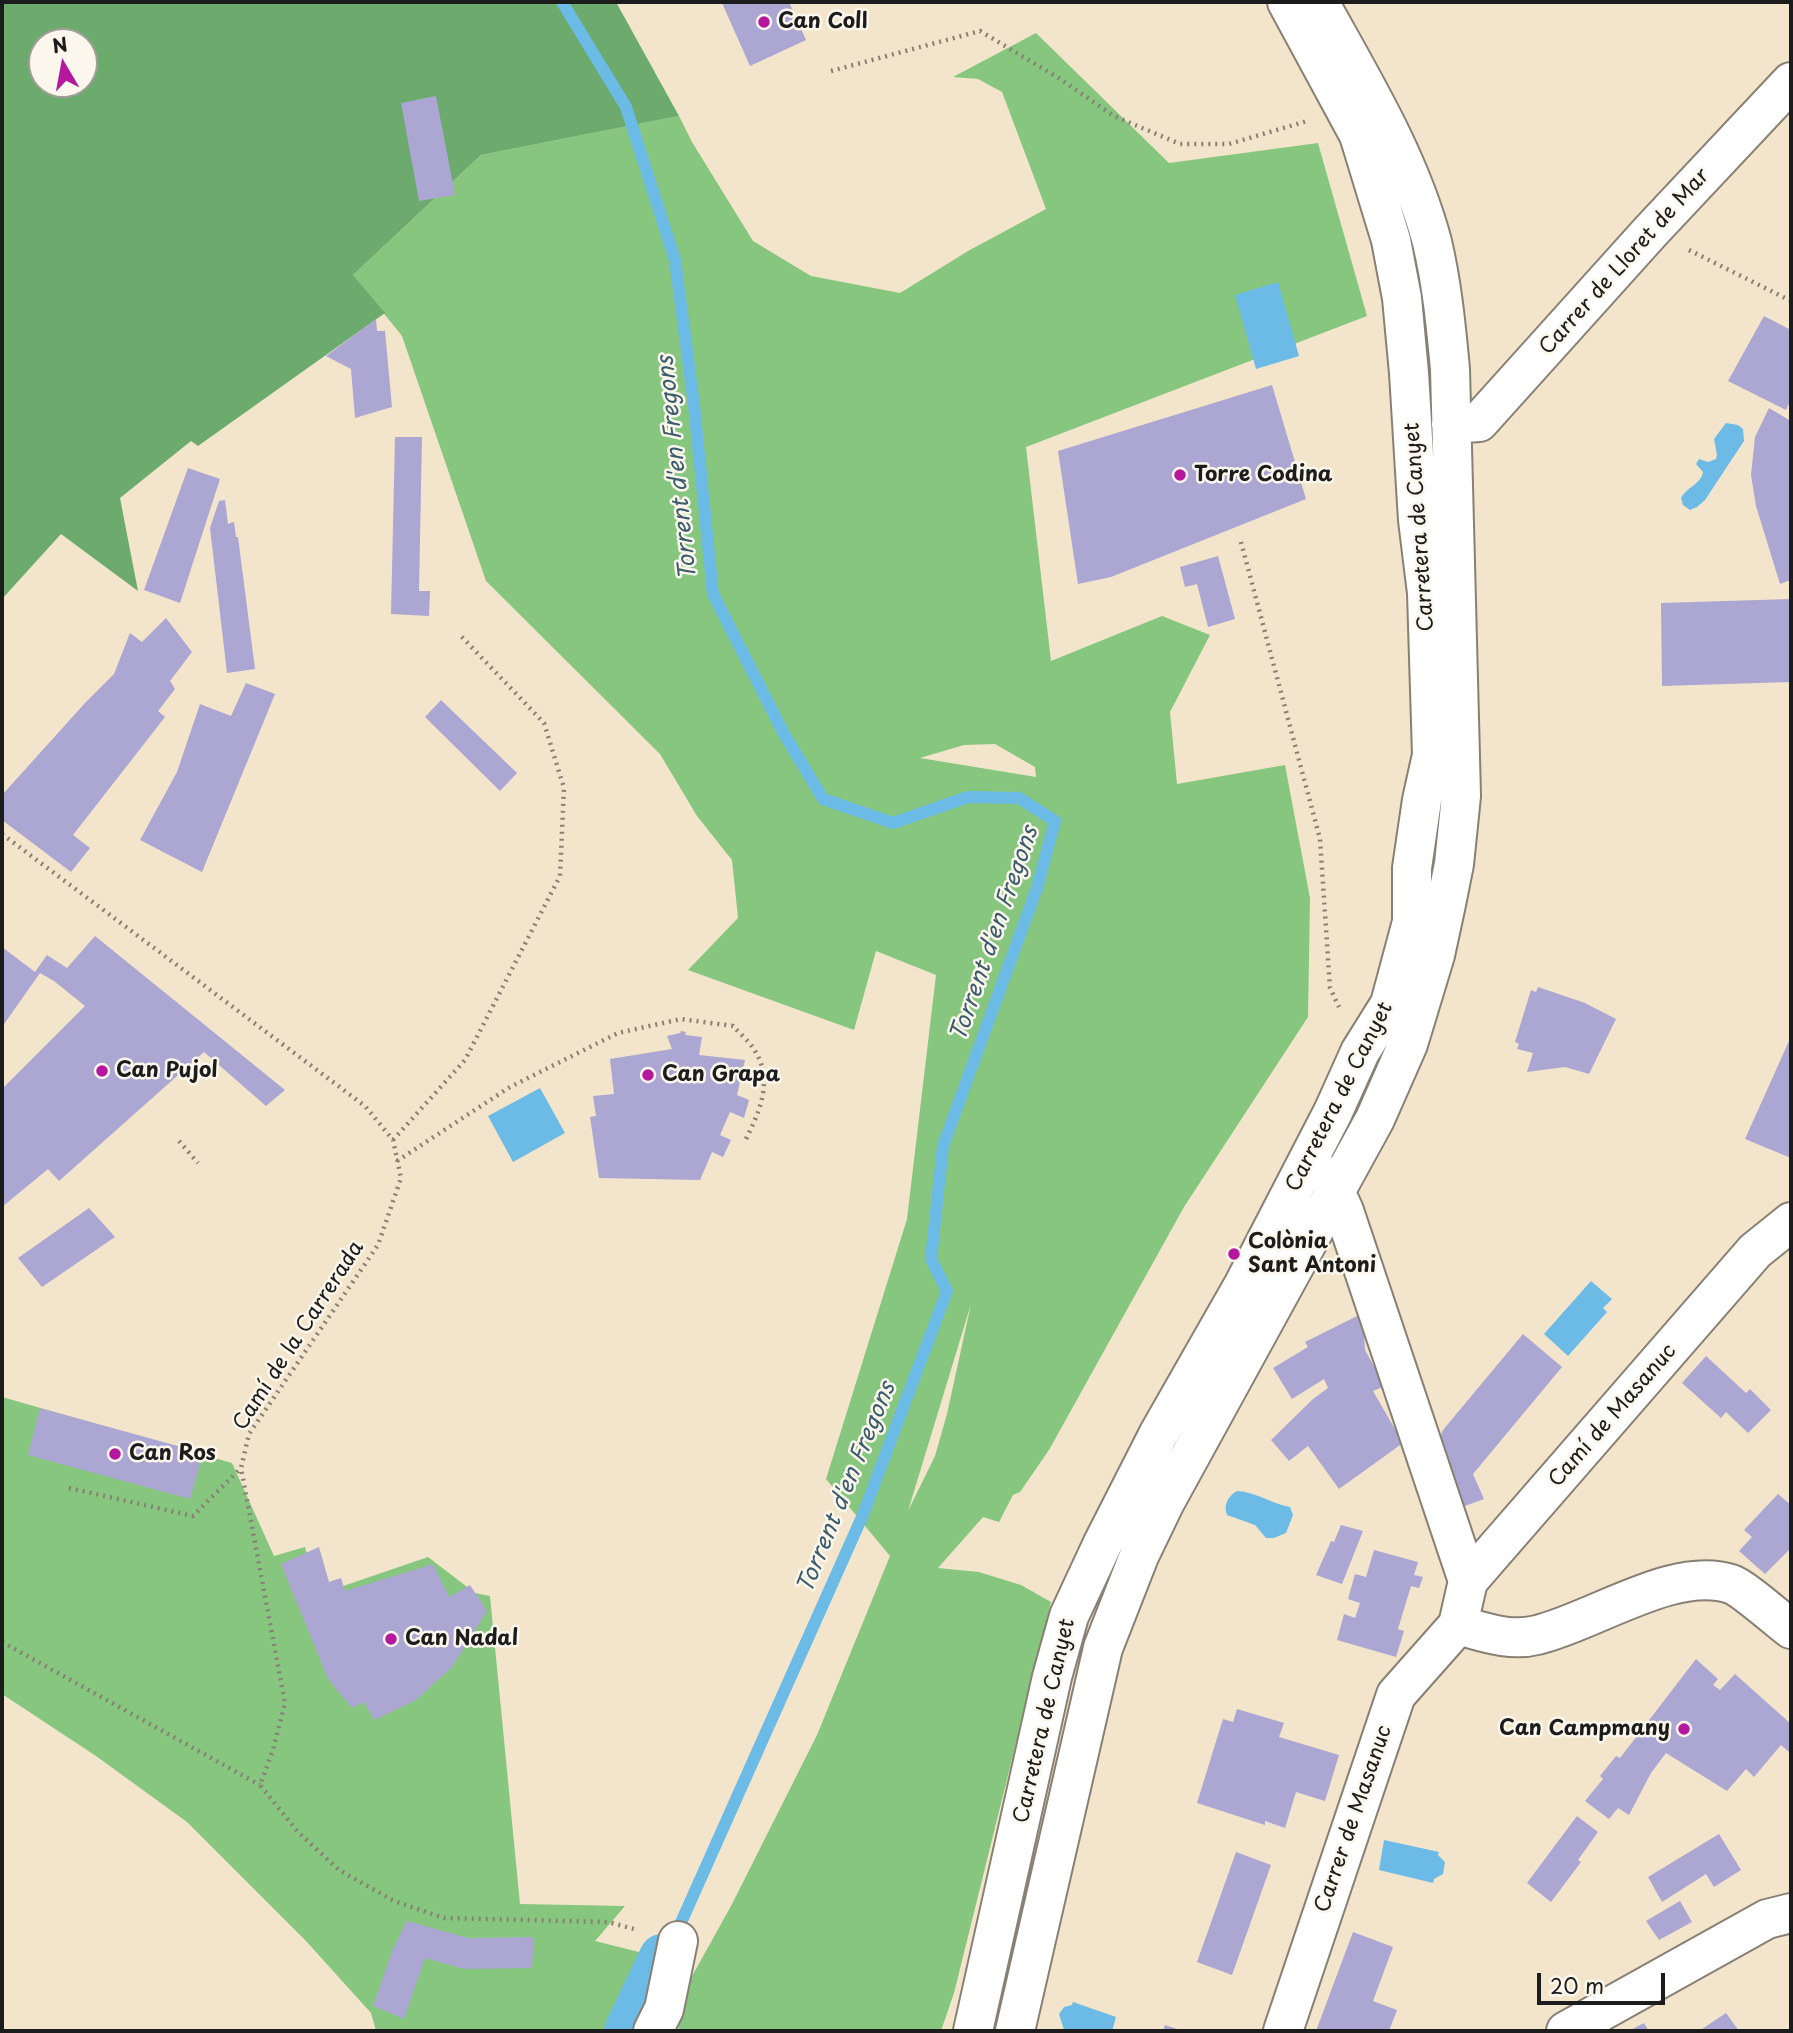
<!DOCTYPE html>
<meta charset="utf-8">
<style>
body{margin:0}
#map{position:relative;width:1793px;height:2033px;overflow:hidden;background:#f3e5cb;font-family:"Playpen Sans",sans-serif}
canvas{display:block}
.frame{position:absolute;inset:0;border:4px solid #1c1c1c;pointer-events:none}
.north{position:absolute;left:28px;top:28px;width:70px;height:70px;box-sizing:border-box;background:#fbf7ec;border:2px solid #a29f99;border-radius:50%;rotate:350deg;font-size:19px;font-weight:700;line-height:28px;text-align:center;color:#1c1c1c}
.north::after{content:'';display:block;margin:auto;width:24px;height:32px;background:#b5179e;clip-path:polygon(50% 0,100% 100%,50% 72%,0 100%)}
.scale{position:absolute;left:1537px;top:1973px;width:128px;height:32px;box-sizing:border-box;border:4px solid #1c1c1c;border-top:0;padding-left:9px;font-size:21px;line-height:24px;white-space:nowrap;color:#1c1c1c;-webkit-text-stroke:5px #fbf7ec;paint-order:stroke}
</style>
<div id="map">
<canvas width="1793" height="2033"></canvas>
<div class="frame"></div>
<div class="north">N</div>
<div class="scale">20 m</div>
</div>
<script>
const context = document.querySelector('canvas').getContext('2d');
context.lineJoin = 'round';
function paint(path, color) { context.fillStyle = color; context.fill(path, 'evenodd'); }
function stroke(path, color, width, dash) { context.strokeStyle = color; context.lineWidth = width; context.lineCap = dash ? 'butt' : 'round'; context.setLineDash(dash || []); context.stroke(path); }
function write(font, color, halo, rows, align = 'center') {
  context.font = font + ' "Playpen Sans",sans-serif'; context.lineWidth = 5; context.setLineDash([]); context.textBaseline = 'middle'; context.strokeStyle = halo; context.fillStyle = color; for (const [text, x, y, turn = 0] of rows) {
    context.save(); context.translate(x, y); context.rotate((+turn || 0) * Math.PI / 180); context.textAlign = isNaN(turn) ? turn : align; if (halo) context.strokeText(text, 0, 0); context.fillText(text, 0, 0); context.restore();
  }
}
paint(new Path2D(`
 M1036 33 1169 163 1318 143 1367 316 1026 447 1051 661 1162 616 1210 635 1170 712 1177 784 1285 765 1310 898 1308 1017 1184 1207 1049 1450 1020 1492 1013 1495 999 1522 983 1517 938 1568 979 1572 1021 1585 1051 1602 954 1993 941 2031H678L686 1987 731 1906 817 1735 890 1556 826 1479 907 1219 936 975 876 951 854 1030 688 970 738 918 732 860 697 816 660 754 486 581 402 336 353 275 481 155 679 116 692 142 753 241 811 276 900 293 968 251 1046 209 1002 92 978 79 953 77ZM995 744 1035 767 1036 777 920 758 964 745ZM971 1304 947 1414 935 1456 908 1511Z
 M2 1397 232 1463 274 1556 305 1547 317 1595 428 1557 475 1593 490 1596 520 1904 625 1906 595 1941 647 1954 619 2031H376L371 2013 306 1941 187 1822 96 1756 2 1694Z`), '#86c67e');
paint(new Path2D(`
 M2 2H616L679 116 481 155 353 275 385 313 198 446 191 441 120 498 138 591 61 534 2 599ZM42 42H84V84H42Z`), '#6cab6d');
paint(new Path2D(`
 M1278 282 1299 356 1256 369 1235 295Z
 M1726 423 1738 425 1743 429 1744 441 1705 500 1697 507 1690 510 1683 505 1681 498C1687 487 1701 484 1703 472L1696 464 1699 459 1708 462 1716 459 1717 455 1714 439Z
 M540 1088 565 1133 513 1162 488 1116Z
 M1591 1281 1612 1299 1603 1308 1607 1312 1568 1356 1544 1334Z
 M1237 1491C1256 1492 1273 1504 1290 1507L1293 1515 1286 1533 1274 1538H1266L1255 1525 1227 1515C1223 1505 1228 1496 1237 1491Z
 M1384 1840 1439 1852 1438 1855 1445 1862 1443 1874 1434 1879 1433 1883 1379 1870Z
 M1073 2002 1116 2017 1112 2031 1064 2030 1059 2014 1064 2007 1072 2005Z`), '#6cbbe7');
stroke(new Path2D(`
 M562 2 626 107 675 260 694 405 713 594 783 732 823 799 893 823 968 797 1019 798 1055 821 1037 888 943 1146 931 1259 947 1291 862 1517 679 1927`), '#6cbbe7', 12);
stroke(new Path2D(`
 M627 2031 662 1957`), '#6cbbe7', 46);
paint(new Path2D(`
 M725 2H789L806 40 750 66 722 3Z
 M436 96 455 195 419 201 401 103Z
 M1764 316 1791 330V399L1786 410 1728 381Z
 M376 319 377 331H385L392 407 355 418 351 369 326 356Z
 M1272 385 1306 499 1111 577 1078 584 1058 451Z
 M1769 408 1791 421V580L1780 584 1756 506 1751 475 1755 437Z
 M395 437H422L419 591H430L429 616 391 614Z
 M188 468 220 479 180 603 144 590Z
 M225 500 228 524 234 522 236 537H238L255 669 227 673 210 528 219 501Z
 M1218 556 1235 619 1208 627 1197 584 1185 587 1180 567Z
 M1791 599V682L1662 686 1661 603Z
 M166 618 192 652 170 681 175 689 158 711 165 717 73 835 90 848 71 872 2 820V795L86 702 114 674 130 633 142 642Z
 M246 683 275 694 202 872 140 840 177 772 200 704 231 716Z
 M441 700 517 773 500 791 425 717Z
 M95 936 285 1090 266 1106 204 1052 59 1181 48 1169 2 1207V1089L85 1006 54 981 40 973 2 1027V947L35 972 47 955 67 968Z
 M1538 987 1585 1003 1616 1019 1589 1074 1565 1067 1527 1072 1533 1053 1517 1049 1519 1044 1515 1042 1531 990 1536 992Z
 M681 1031 686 1032 685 1035 702 1037 699 1055 745 1060 737 1095 749 1100 744 1118 730 1112 720 1135 731 1140 723 1157 712 1152 700 1180 599 1178 590 1117 596 1116 593 1096 614 1094 610 1059 672 1049 667 1036 680 1033Z
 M1789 1041 1791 1042V1158L1745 1139Z
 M89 1208 115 1237 42 1287 18 1258Z
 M1363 1313 1365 1350 1385 1386 1373 1391 1403 1443 1339 1489 1308 1446 1289 1461 1271 1440 1313 1399 1328 1388 1324 1379 1292 1399 1273 1368 1308 1347 1305 1342Z
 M1523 1334 1562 1367 1473 1474 1484 1499 1462 1507 1437 1445 1443 1430Z
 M1706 1356 1746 1393 1750 1389 1771 1410 1748 1433 1726 1412 1721 1418 1682 1383Z
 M40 1408 203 1453 190 1499 28 1455Z
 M1778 1494 1791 1505V1548L1765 1574 1739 1551 1752 1537 1744 1530Z
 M1341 1525 1363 1531 1342 1584 1316 1575 1331 1541 1334 1542Z
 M319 1547 329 1582 341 1578 345 1591 433 1564 449 1597 470 1585 487 1611 452 1667 416 1700 374 1720 364 1702 352 1708 328 1679 281 1564Z
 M1374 1550 1418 1562 1414 1575 1423 1577 1419 1588 1411 1586 1398 1629 1404 1631 1396 1657 1337 1640 1344 1614 1355 1618 1360 1603 1348 1599 1355 1574 1366 1577Z
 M1696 1659 1718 1679 1713 1685 1720 1690 1735 1674 1791 1724V1749L1789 1752 1781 1745 1754 1777 1746 1769 1727 1791 1666 1753 1651 1773 1629 1815 1618 1808 1609 1819 1585 1801 1603 1779 1600 1776 1616 1756 1620 1758Z
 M1237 1709 1284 1723 1279 1737 1339 1755 1325 1801 1296 1792 1285 1828 1265 1821V1825L1197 1803 1223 1719 1233 1722Z
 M1577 1816 1598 1832 1578 1860 1581 1862 1551 1902 1527 1883Z
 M1719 1834 1741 1870 1714 1887 1706 1874 1662 1902 1648 1877Z
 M1236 1852 1271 1865 1232 1975 1197 1962Z
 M1680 1901 1692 1922 1659 1940 1646 1921Z
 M407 1921 468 1938 534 1937 532 1968 464 1969 425 1958 404 2019 397 2016 373 2006 393 1949Z
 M1353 1932 1393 1947 1373 2001 1397 2010 1389 2031H1316Z
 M1726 2013 1739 2031H1699Z
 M1644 2023 1649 2031H1629Z
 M1165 2025 1183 2031H1163Z`), '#aba6d2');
const minor = new Path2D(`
 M1451 424 1479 422 1651 231 1791 82
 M1328 1176 1344 1211 1468 1581
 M1458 1625C1484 1632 1510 1642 1537 1635 1593 1622 1674 1565 1731 1584 1743 1588 1779 1620 1791 1629
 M653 2031 664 2009 678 1941
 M973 2031 1052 1677 1069 1616 1103 1543 1158 1435 1243 1286 1333 1112 1360 1052 1390 1004 1412 922V868L1422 800 1432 755 1427 593 1418 520 1409 373 1402 298 1391 240 1359 135 1287 2
 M1015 2031 1103 1648 1139 1556 1165 1502 1375 1119 1408 1044 1435 955 1446 904 1454 864 1461 796 1450 369C1446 327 1442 284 1432 242 1409 156 1362 80 1319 2
 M1283 2031 1396 1695 1458 1625 1468 1581 1755 1251 1791 1222
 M1566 2031 1767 1919 1791 1913`);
stroke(minor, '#888074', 42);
stroke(new Path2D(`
 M831 71 980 31 1057 77 1114 116 1180 144H1229L1307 121
 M1689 250 1791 301
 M1241 542 1320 839 1330 988 1339 1007
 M2 834 365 1106 393 1140 401 1178 378 1245 249 1434 241 1468 285 1703 273 1750 260 1785 298 1832 339 1870 394 1901 444 1918 608 1922 638 1930
 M393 1140 465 1060 560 876 564 788 544 723 460 635
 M179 1141 198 1163
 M397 1161 510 1087 618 1033 681 1019 733 1026C740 1034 750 1042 755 1051 774 1081 759 1113 745 1141
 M69 1488 193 1516 241 1468
 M2 1642 260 1785`), '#888074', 4.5, [2, 5]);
stroke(minor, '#fff', 38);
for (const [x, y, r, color] of [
 [764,22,7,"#b5179e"],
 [1180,475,7,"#b5179e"],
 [102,1071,7,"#b5179e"],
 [648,1075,7,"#b5179e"],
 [1234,1254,7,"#b5179e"],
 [115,1454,7,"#b5179e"],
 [391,1639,7,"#b5179e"],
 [1684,1729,7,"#b5179e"]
]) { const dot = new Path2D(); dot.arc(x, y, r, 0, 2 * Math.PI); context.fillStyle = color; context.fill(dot); stroke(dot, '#fbf7ec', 2.5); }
write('bold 21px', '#1c1c1c', '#fbf7ec', [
 ["Can Coll",778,22],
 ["Torre Codina",1194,475],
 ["Can Pujol",116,1071],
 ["Can Grapa",662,1075],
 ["Colònia",1248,1242],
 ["Sant Antoni",1248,1266],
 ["Can Ros",129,1454],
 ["Can Nadal",405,1639],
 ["Can Campmany",1670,1729,"right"]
], 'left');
write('21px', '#1c1c1c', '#fbf7ec', [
 ["Carrer de Lloret de Mar",1625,262,-48],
 ["Carretera de Canyet",1420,527,-94],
 ["Carretera de Canyet",1340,1097,-63],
 ["Camí de la Carrerada",299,1336,-57],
 ["Camí de Masanuc",1613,1416,-49],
 ["Carretera de Canyet",1045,1721,-77],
 ["Carrer de Masanuc",1354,1819,-71]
]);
write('italic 23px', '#3c5c6d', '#fbf7ec', [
 ["Torrent d'en Fregons",678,468,-96],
 ["Torrent d'en Fregons",995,934,-71],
 ["Torrent d'en Fregons",847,1488,-68]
]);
</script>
